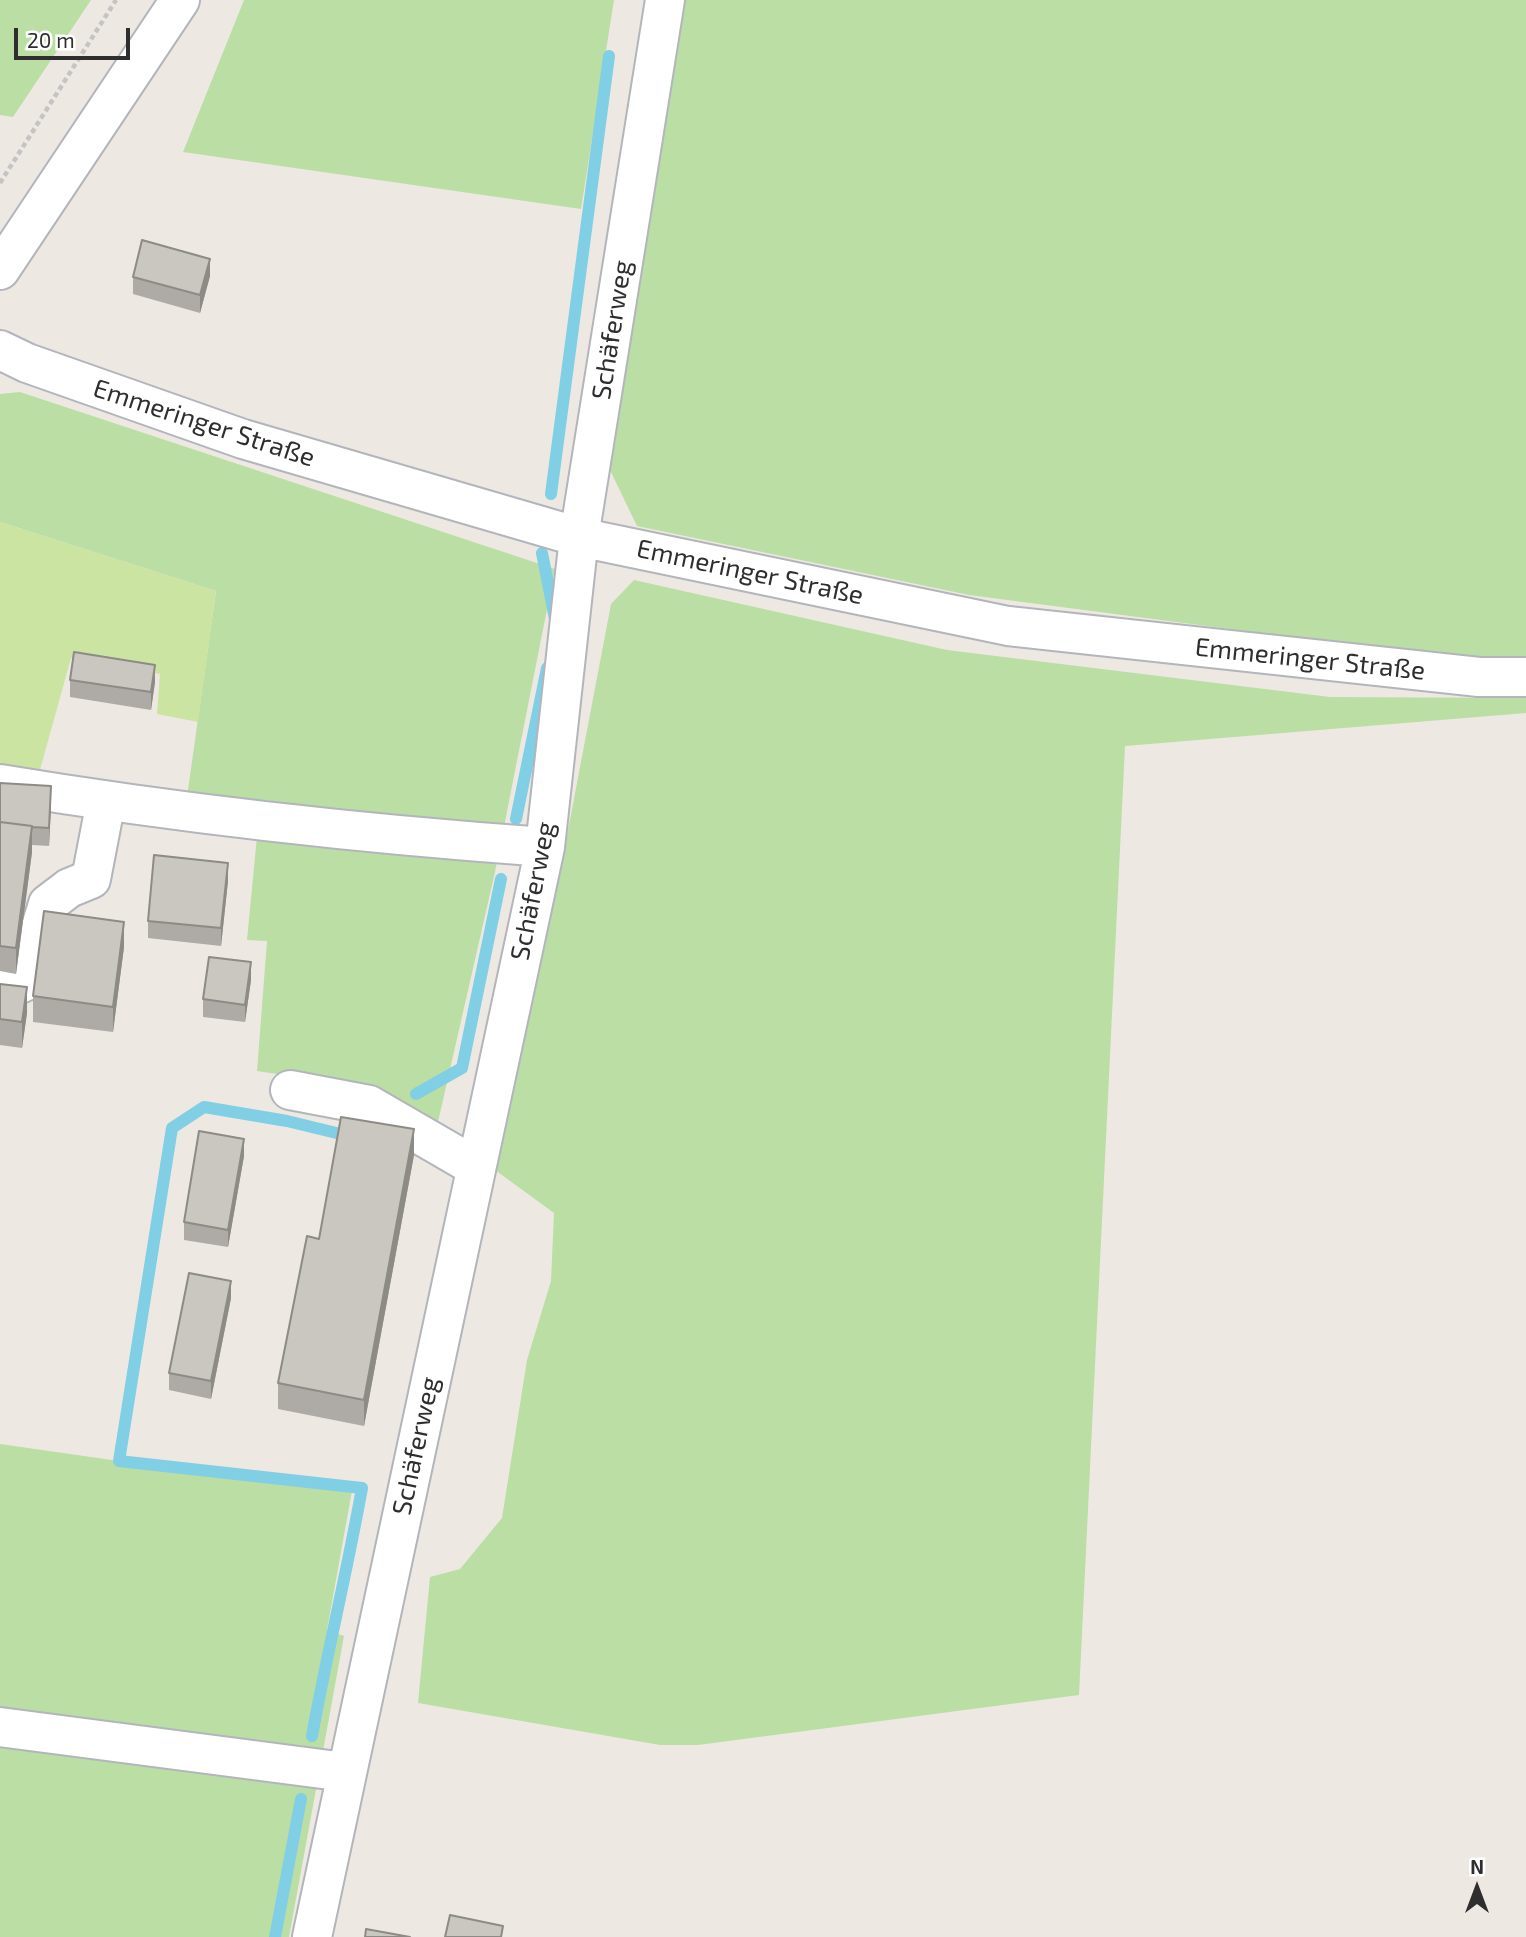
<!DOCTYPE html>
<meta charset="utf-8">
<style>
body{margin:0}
#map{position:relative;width:1526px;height:1937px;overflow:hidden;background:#eee8e2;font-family:"Exo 2",sans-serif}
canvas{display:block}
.north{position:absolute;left:1442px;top:1853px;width:70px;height:70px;-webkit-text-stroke:5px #fff;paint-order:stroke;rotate:0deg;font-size:19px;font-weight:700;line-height:28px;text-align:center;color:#2e2e2e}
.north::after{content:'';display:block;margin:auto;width:24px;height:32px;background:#2e2e2e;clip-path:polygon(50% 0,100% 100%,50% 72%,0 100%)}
.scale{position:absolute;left:14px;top:28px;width:116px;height:32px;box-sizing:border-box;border:4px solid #2e2e2e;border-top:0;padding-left:9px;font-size:21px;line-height:24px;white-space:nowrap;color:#2e2e2e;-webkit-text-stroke:5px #fff;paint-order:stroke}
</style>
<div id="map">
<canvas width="1526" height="1937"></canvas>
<div class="north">N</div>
<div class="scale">20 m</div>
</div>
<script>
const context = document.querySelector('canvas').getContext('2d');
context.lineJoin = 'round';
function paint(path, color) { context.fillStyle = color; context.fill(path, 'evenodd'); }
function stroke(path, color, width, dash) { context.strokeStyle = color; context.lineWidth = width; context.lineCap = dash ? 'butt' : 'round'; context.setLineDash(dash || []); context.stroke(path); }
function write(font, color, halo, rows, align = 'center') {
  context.font = font + ' "Exo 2",sans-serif'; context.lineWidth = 7; context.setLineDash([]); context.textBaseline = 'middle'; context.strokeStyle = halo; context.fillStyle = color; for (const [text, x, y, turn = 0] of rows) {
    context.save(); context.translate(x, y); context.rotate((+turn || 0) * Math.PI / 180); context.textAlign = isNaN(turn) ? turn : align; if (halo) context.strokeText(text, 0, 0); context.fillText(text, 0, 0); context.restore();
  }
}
paint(new Path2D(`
 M0 0H91L13 117 0 115Z
 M244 0H614L581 209 183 152Z
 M674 0H1526V657L1460 659 969 595 637 526 610 470Z
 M20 392 555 569 495 872 435 1135 350 1085 257 1071 267 941 247 940 260 805 187 797 216 591 0 522V394Z
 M634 580 947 650 1330 697 1526 698V713L1125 746 1079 1695 698 1745H660L418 1703 430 1577 460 1569 502 1518 527 1360 551 1281 554 1213 495 1170 565 846 611 604Z
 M0 1444 119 1461 353 1485 327 1630 344 1636 289 1937H0Z`), '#bbdea5');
paint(new Path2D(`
 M0 522 216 591 198 722 157 714 160 674 71 658 40 770 0 764Z`), '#cbe4a2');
stroke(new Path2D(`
 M551 494 609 56
 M542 553 555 619
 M516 819 547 668
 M416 1094 462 1068 501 879
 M312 1736C327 1653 347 1572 362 1488L119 1461 172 1128 204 1107 287 1121 353 1137
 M275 1937 301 1799`), '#81cfe4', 12);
const minor = new Path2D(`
 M0 270 180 0
 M0 350 27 363 243 439 579 537 1008 626 1479 677H1526
 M0 784C181 814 362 834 545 847
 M0 986 11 988 24 982 48 904 69 888 91 879 106 801
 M290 1090 369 1105 476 1167
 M0 1727 345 1772
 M312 1937 545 847 579 537 665 0`);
stroke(minor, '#b3b5bc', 42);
stroke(new Path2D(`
 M0 183 116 0`), '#c4c4c4', 4.5, [5, 3.5]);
stroke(minor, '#fff', 38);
paint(new Path2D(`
 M210 276 200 313 133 294V277Z
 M70 680 155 682 151 710 70 697Z
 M0 783 51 803 49 846 32 845V852L16 974 0 971Z
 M228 881 221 946 148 938V921Z
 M124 947 113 1032 33 1022V996Z
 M251 980 245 1022 203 1017V999Z
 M0 984 27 1013 22 1048 0 1045Z
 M414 1155 364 1426 278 1409V1383L319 1239Z
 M244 1156 228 1247 184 1240V1222Z
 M231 1298 211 1399 169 1390V1373Z`), '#aeaaa5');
paint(new Path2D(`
 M210 259V276L200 313V295Z
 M155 665V682L151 710V692Z
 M51 786V803L49 846V828Z
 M32 826V852L16 974V948Z
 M228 863V881L221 946V928Z
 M124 922V947L113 1032V1007Z
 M251 962V980L245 1022V1005Z
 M27 987V1013L22 1048V1022Z
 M414 1129V1155L364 1426V1400Z
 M244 1139V1156L228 1247V1230Z
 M231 1281V1298L211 1399V1381Z`), '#8d8b86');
const building = new Path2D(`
 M142 240 210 259 200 295 133 277Z
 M74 652 155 665 151 692 70 680Z
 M0 783 51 786 49 828 32 827V826L0 822Z
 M0 822 32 826 16 948 0 946Z
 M154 855 228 863 221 928 148 921Z
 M44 911 124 922 113 1007 33 996Z
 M209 957 251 962 245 1005 203 999Z
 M0 984 27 987 22 1022 0 1019Z
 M341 1117 414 1129 364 1400 278 1383 307 1236 319 1239Z
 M199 1131 244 1139 228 1230 184 1222Z
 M189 1273 231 1281 211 1381 169 1373Z
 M450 1915 503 1926 501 1937H445Z
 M366 1929 410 1937H365Z`);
paint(building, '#cac6c0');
stroke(building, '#8d8b86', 2);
write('26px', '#2e2e2e', '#fff', [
 ["Schäferweg",612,330,-81],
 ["Emmeringer Straße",204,423,18],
 ["Emmeringer Straße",750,572,12],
 ["Emmeringer Straße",1310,659,6],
 ["Schäferweg",533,891,-79],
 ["Schäferweg",416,1446,-78]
]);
</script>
